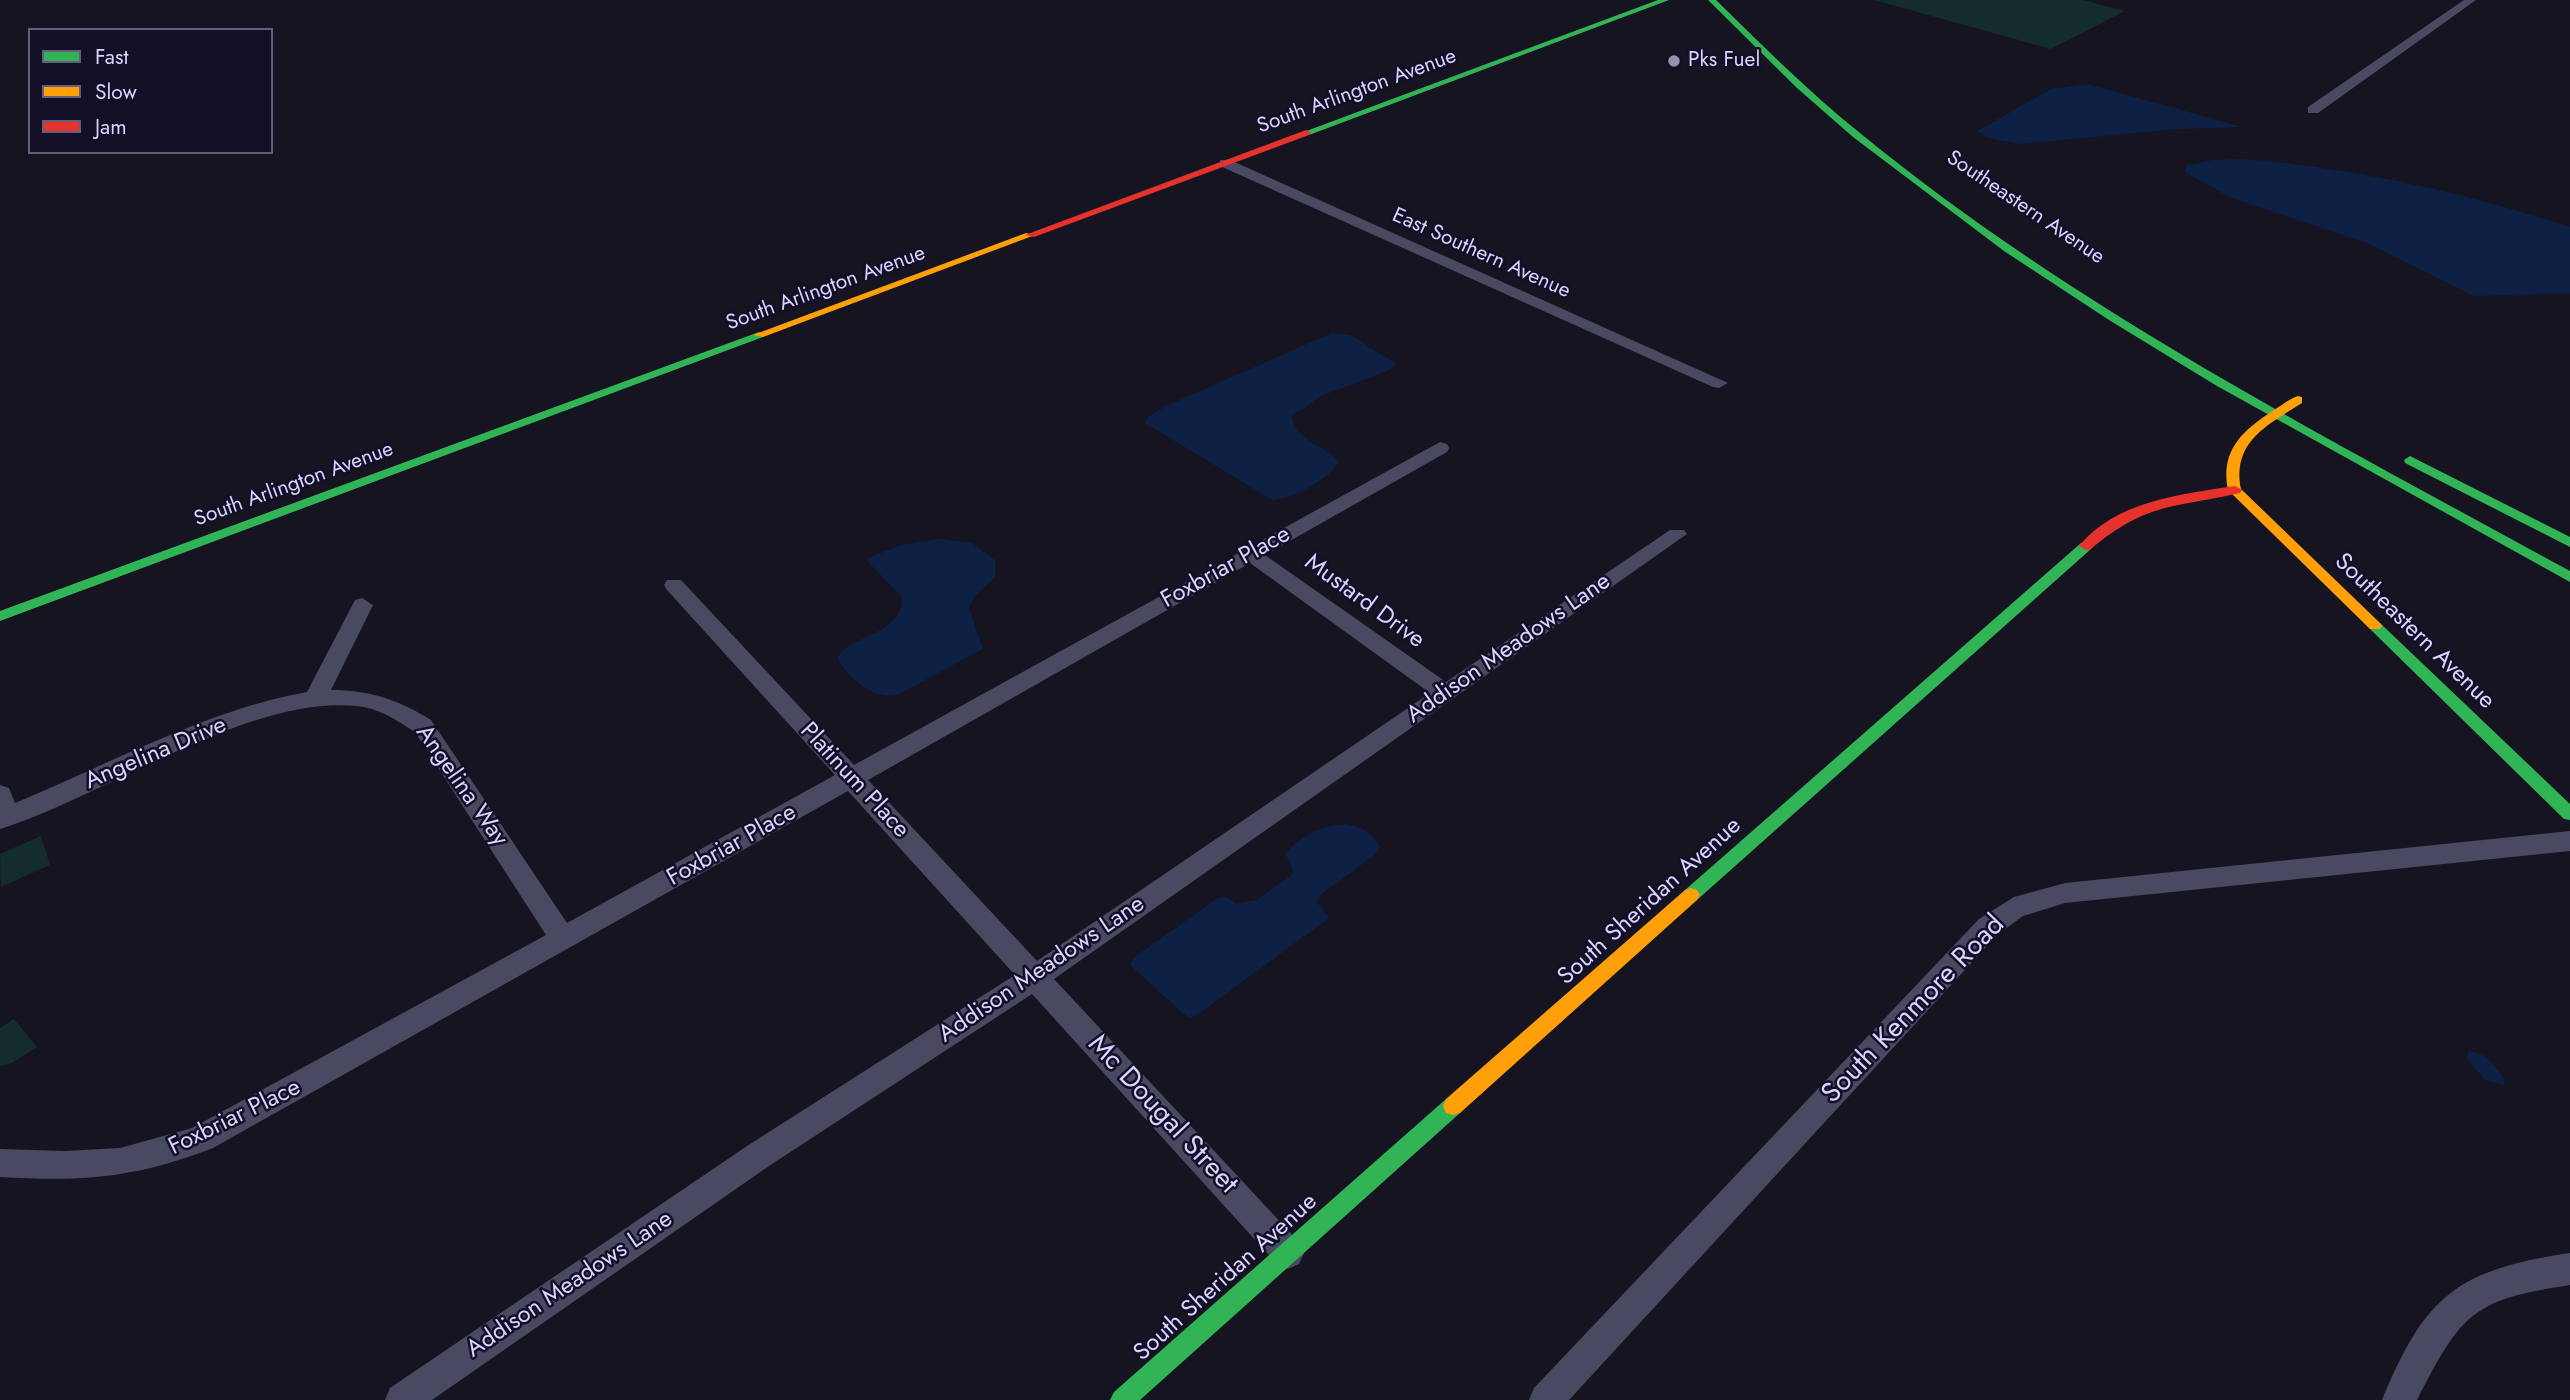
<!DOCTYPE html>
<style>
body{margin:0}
#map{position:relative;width:2570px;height:1400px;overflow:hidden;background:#161421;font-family:Jost,sans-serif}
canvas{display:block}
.legend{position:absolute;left:28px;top:28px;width:245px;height:126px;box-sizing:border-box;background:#130f26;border:2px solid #625e7d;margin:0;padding:9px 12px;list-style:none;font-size:21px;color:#d9d4ff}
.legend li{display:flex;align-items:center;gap:14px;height:35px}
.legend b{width:35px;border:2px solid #625e7d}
</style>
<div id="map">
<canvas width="2570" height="1400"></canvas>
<ul class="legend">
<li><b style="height:9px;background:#30b455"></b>Fast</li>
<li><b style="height:9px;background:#ff9f0a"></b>Slow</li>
<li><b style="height:9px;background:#e5322d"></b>Jam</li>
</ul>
</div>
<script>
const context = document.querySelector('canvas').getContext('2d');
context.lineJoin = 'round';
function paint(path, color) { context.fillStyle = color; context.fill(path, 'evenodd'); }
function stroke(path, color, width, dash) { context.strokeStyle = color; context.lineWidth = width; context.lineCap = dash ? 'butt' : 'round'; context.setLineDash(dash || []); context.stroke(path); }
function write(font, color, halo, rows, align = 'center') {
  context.font = font + ' Jost,sans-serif'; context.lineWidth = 5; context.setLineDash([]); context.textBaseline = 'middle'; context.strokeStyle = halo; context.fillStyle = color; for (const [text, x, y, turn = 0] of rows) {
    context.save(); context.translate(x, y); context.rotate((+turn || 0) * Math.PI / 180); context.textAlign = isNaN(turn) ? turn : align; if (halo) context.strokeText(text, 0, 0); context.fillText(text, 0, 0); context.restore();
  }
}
paint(new Path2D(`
 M1874 0H2083L2125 11 2051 49Z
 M41 836 50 865 1 887 0 854Z
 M14 1019 37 1047 12 1063 0 1066V1028Z`), '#132c2d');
paint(new Path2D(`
 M2087 84 2232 124 2240 127 2178 129 2019 144 1989 138 1977 131 2051 89Z
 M2245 159C2359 169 2462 192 2570 227V294L2474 296 2367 243 2229 197 2185 172 2186 166 2212 160Z
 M1332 333 1350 335 1397 364 1389 370 1321 396 1292 416C1295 442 1326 444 1339 462 1327 481 1294 498 1272 500L1145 423 1148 417 1166 406Z
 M941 539 972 543 995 560V577L974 597 969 608 983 649 899 694C875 701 849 680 838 659L840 653C860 634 904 631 902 597L868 562V558L901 545Z
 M1347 824C1363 828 1372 832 1380 847L1376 854 1319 896 1317 902 1329 918 1197 1015 1190 1018 1184 1014 1130 965 1133 958 1216 899 1225 896 1236 904 1256 900 1292 875 1293 869 1285 853C1304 835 1320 826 1347 824Z
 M2469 1051C2487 1053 2495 1066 2505 1079L2504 1085 2485 1080 2466 1057Z`), '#0d2144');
paint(new Path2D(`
 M2464 0H2476L2318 113H2308V107Z
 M1220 160H1230L1728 383 1719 388 1713 387 1220 166Z
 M1440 442 1447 444 1449 448 1447 452 1265 555 1446 682 1670 530H1684L1687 534 1054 979 1299 1242 1304 1253 1299 1264 1288 1269 1277 1264 1032 994 769 1166 432 1400H385L390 1388 747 1146 1015 975 848 791 213 1148C135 1178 83 1182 0 1177V1149L65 1151 120 1148 192 1128 546 935 415 732C396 720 379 708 357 706 247 695 106 796 0 829V785L9 788 15 803C110 764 206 710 307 692L355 600 362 598 373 605 331 690C370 690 399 700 431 720L567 923 835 775 667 590 664 585 667 580H681L854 765ZM1250 563 1430 693 1037 961 868 780Z
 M2570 831V851L2065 903 2023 916 1997 935 1569 1400H1529L1534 1388 1979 919 2014 897 2065 883Z
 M2570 1253V1285C2472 1300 2462 1313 2417 1400H2382C2426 1294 2458 1270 2570 1253Z`), '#4a4962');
paint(new Path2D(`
 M1658 0H1669L1309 135 1301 133Z
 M1708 0H1716C1763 46 1809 92 1860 133 2076 310 2326 437 2570 571V582L2217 386 2109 320 2004 251 1853 137 1797 88Z
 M759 332 765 335 763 337 0 621V611Z
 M2410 456 2570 537V547L2405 463 2404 460Z
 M2086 542 2091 543 2093 546 2091 549 1697 900 1691 902 1685 900 1682 895 1685 890 2081 543Z
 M2375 621 2380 623 2570 804V820L2564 819 2370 629 2368 626 2370 623Z
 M1453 1097 1460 1099 1463 1106 1460 1113 1140 1400H1110L1114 1392 1446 1099Z`), '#30b455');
paint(new Path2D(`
 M1026 233 1035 235 763 337 753 335Z
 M2298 396 2302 397V403C2268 425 2232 441 2241 489L2380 623 2382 626 2380 629H2370L2228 490C2220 450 2242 431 2274 410 2282 405 2289 399 2298 396Z
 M1691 888 1697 890 1700 895 1697 900 1460 1113 1453 1115 1446 1113 1443 1106 1446 1099 1685 890Z`), '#ff9f0a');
paint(new Path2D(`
 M1306 130 1311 133 1309 135 1034 237 1025 235Z
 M2235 486 2242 490 2240 493C2174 508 2147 502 2091 549L2086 550 2079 546C2116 501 2181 494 2235 486Z`), '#e5322d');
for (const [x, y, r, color] of [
 [1674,61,7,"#9591b1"]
]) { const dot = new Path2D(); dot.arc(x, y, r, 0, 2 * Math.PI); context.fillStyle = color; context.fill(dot); stroke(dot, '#130f26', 2.5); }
write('21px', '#d9d4ff', '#130f26', [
 ["Pks Fuel",1688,61]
], 'left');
write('21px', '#d9d4ff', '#130f26', [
 ["South Arlington Avenue",1357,92,-20],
 ["Southeastern Avenue",2025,208,34],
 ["East Southern Avenue",1481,254,24],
 ["South Arlington Avenue",826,289,-20],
 ["South Arlington Avenue",294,485,-20]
]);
write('24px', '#d9d4ff', '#130f26', [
 ["Foxbriar Place",1226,568,-29],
 ["Mustard Drive",1364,602,36],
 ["Southeastern Avenue",2414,632,44],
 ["Addison Meadows Lane",1509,649,-35],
 ["Angelina Drive",156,754,-23],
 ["Platinum Place",854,781,47],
 ["Angelina Way",461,786,55],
 ["Foxbriar Place",732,846,-29],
 ["South Sheridan Avenue",1650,902,-42],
 ["Addison Meadows Lane",1042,970,-34],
 ["Foxbriar Place",235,1118,-26],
 ["South Sheridan Avenue",1226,1278,-42],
 ["Addison Meadows Lane",570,1285,-34]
]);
write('28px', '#d9d4ff', '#130f26', [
 ["South Kenmore Road",1914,1010,-46],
 ["Mc Dougal Street",1162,1115,47]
]);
</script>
